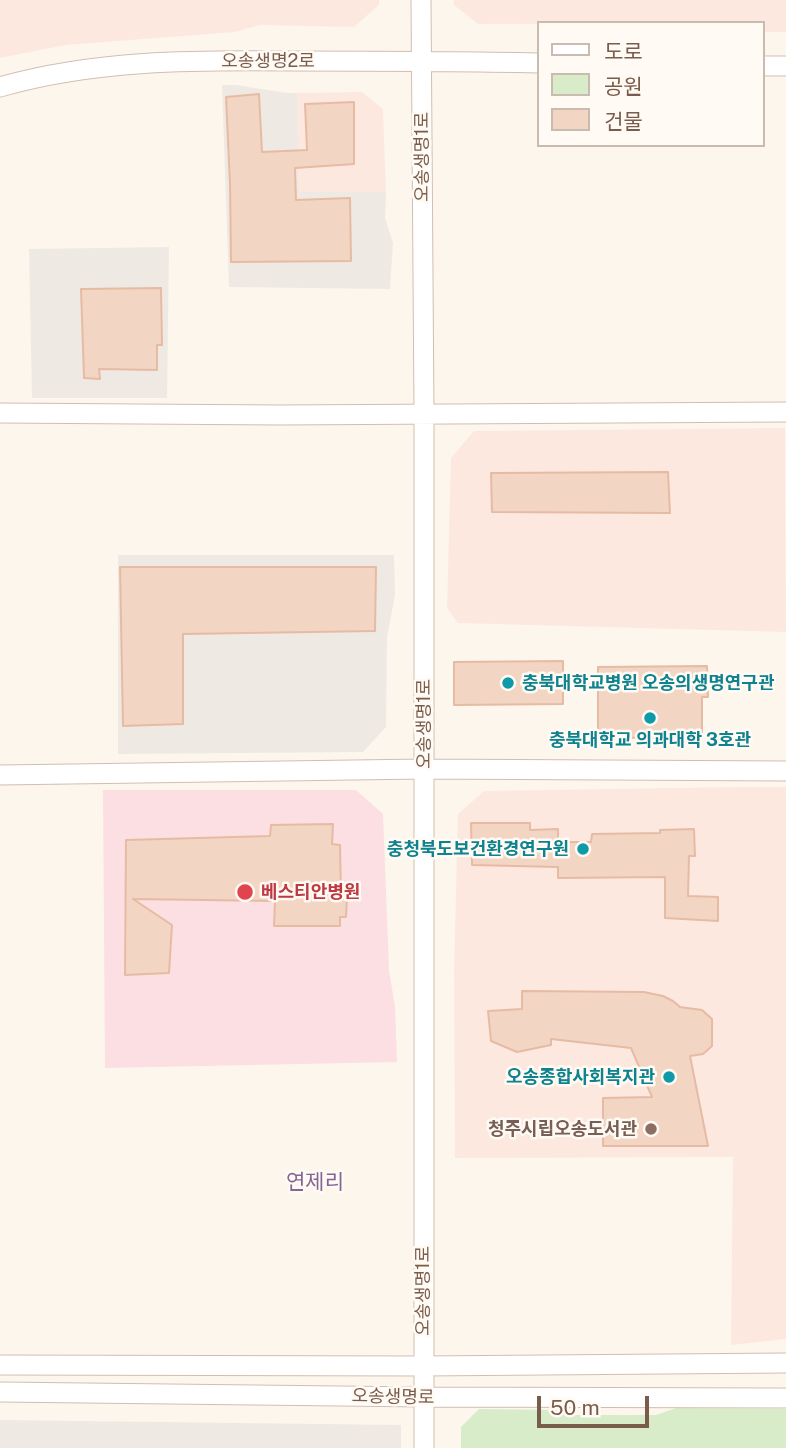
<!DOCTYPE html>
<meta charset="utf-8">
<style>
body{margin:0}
#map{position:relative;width:786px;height:1448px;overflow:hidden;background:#fdf6ec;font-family:"Public Sans","Noto Sans KR",sans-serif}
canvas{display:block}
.legend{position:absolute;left:537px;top:21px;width:228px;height:126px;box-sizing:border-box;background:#fffaf3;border:2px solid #cabbb1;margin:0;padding:9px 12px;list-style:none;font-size:21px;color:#7a5c4d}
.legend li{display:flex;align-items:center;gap:14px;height:35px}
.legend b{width:35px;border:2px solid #cabbb1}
.scale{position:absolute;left:537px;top:1396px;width:112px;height:32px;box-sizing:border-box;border:4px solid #7a5c4d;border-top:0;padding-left:9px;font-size:21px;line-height:24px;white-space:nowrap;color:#7a5c4d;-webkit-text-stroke:5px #fffaf3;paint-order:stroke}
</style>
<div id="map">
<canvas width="786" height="1448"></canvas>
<ul class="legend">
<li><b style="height:9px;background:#fff"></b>도로</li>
<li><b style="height:19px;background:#d8ecc9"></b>공원</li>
<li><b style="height:19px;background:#f3d5c3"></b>건물</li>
</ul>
<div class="scale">50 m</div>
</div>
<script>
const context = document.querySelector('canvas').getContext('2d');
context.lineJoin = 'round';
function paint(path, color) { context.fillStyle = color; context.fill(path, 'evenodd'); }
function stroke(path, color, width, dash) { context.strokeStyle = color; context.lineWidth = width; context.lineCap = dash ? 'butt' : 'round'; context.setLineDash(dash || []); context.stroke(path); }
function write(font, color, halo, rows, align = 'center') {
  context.font = font + ' "Public Sans","Noto Sans KR",sans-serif'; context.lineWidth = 5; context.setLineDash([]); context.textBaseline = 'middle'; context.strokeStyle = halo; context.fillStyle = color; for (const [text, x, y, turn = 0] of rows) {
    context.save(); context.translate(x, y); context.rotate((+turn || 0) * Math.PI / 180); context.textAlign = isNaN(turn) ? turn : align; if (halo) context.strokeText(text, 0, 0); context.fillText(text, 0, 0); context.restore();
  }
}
paint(new Path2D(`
 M0 0H379V5L354 27 260 25 235 32 66 45 0 58Z
 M454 0H786V32H763V23L478 24 454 5Z
 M362 92 383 109 386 192H298L297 93Z
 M785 428 786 632 458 623 447 608 451 458 474 431Z
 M736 787H786V1339L731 1345 733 1157 455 1158 454 970 458 814 484 791Z`), '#fde8e0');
paint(new Path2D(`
 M222 85H236L287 93H297L299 192H386L385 218 393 243 390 289 229 287Z
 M169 247 167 398H32L29 249Z
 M118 555H394L395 595 387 637 386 727 363 752 118 754Z
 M0 1420 401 1425V1448H0Z`), '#efe9e4');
paint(new Path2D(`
 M103 790H356L383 814 389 971 395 1006 397 1062 105 1068Z`), '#fbdfe3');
paint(new Path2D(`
 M676 1408 786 1409V1448H461V1427L479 1409 558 1410 570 1415H656Z`), '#d8ecc9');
const building = new Path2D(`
 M259 94 262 152 307 150 305 104 354 102V164L295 168 296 200 350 198 351 261 231 262 230 184 226 97Z
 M161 288 162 345H157V370L99 369 100 379 84 378 81 289Z
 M668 472 670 513 492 512 491 473Z
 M120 567H376L375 631 183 634V724L123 726Z
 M563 661V704L454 705V662Z
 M707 666 708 697H702V737L598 738V667Z
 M471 823H530V830L558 829V842H591L592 834 660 833V830L694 829 695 856H689L688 896 718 897V921L665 918V877L558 878V867L472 865Z
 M333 824 332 844 340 845 341 897 347 898 346 917H340V926H274L275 901 133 899 172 925 169 973 125 975 126 840 270 836 271 825Z
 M522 991 644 992 663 996 673 1001 680 1007 702 1010 712 1019V1046L703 1054 690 1056 708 1146H603V1098L652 1097 631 1048 551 1039V1045L517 1052 491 1041 488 1011 522 1009Z`);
paint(building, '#f3d5c3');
stroke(building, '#e6bba3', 2);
const minor = new Path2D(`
 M421 0 424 414V1448
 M763 66H786
 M0 87C94 60 193 60 290 61 373 61 456 61 539 63
 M0 413 280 415 786 412
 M0 775 424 769 786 771
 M0 1365 423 1366 786 1363
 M0 1392 424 1397 786 1398`);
stroke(minor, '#d1beb0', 21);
stroke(minor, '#fff', 19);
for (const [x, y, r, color] of [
 [508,683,7,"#0f9aa8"],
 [650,718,7,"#0f9aa8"],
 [583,849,7,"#0f9aa8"],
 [245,892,9,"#e0444e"],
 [669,1077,7,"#0f9aa8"],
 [651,1129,7,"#8d6e63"]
]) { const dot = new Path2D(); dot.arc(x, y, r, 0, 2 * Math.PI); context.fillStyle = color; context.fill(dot); stroke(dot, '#fffaf3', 2.5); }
write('18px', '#7a5c4d', '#fffaf3', [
 ["오송생명2로",268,61],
 ["오송생명1로",422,157,-90],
 ["오송생명1로",424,724,-90],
 ["오송생명1로",423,1291,-90],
 ["오송생명로",393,1397,1]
]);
write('bold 18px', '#0d838f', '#fffaf3', [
 ["충북대학교병원 오송의생명연구관",522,683,"left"],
 ["충북대학교 의과대학 3호관",650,740,"center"],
 ["충청북도보건환경연구원",569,849],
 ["오송종합사회복지관",655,1077]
], 'right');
write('bold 18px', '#be3a42', '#fffaf3', [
 ["베스티안병원",261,892]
], 'left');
write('bold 18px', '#785e54', '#fffaf3', [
 ["청주시립오송도서관",637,1129]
], 'right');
write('21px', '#846695', '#fffaf3', [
 ["연제리",315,1183]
]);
</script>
